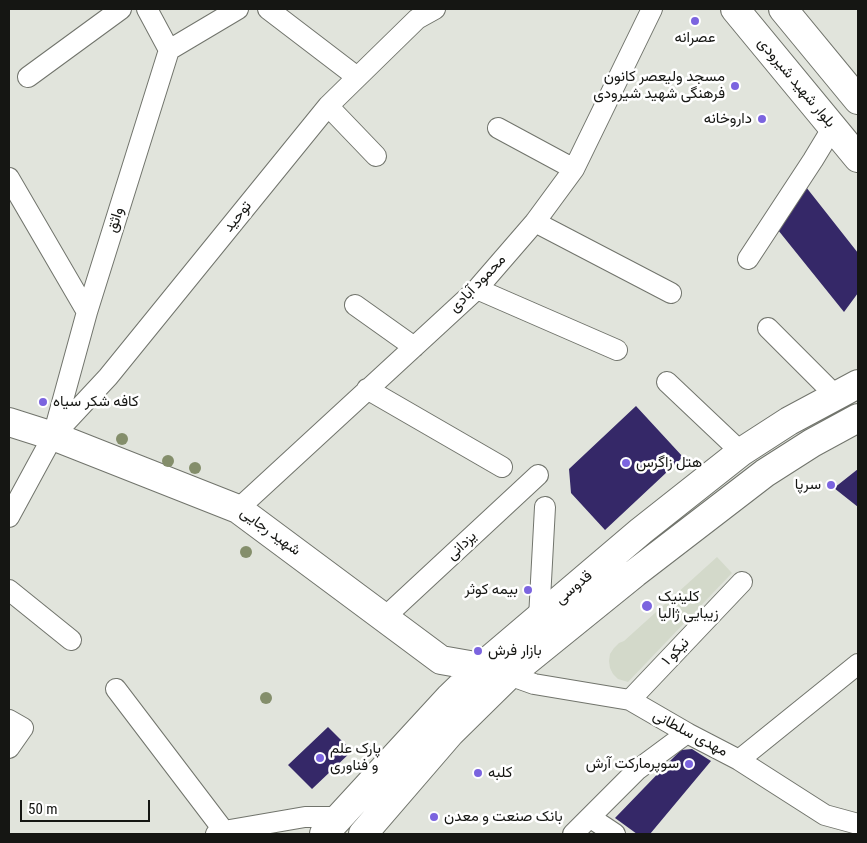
<!DOCTYPE html>
<meta charset="utf-8">
<style>
body{margin:0}
#map{position:relative;width:867px;height:843px;overflow:hidden;background:#e1e4dc;font-family:"Roboto Condensed",sans-serif}
canvas{display:block}
.frame{position:absolute;inset:0;border:10px solid #151613;pointer-events:none}
.scale{position:absolute;left:20px;top:800px;width:130px;height:22px;box-sizing:border-box;border:2px solid #151613;border-top:0;padding-left:6px;font-size:15px;line-height:18px;white-space:nowrap;color:#151613;-webkit-text-stroke:4px #fff;paint-order:stroke}
</style>
<div id="map">
<canvas width="867" height="843"></canvas>
<div class="frame"></div>
<div class="scale">50 m</div>
</div>
<script>
const context = document.querySelector('canvas').getContext('2d');
context.lineJoin = 'round';
function paint(path, color) { context.fillStyle = color; context.fill(path, 'evenodd'); }
function stroke(path, color, width, dash) { context.strokeStyle = color; context.lineWidth = width; context.lineCap = dash ? 'butt' : 'round'; context.setLineDash(dash || []); context.stroke(path); }
function write(font, color, halo, rows, align = 'center') {
  context.font = font + ' "Roboto Condensed",Vazirmatn,sans-serif'; context.lineWidth = 5; context.setLineDash([]); context.textBaseline = 'middle'; context.strokeStyle = halo; context.fillStyle = color; for (const [text, x, y, turn = 0] of rows) {
    context.save(); context.translate(x, y); context.rotate((+turn || 0) * Math.PI / 180); context.textAlign = isNaN(turn) ? turn : align; if (halo) context.strokeText(text, 0, 0); context.fillText(text, 0, 0); context.restore();
  }
}
paint(new Path2D(`
 M717 557 732 573 628 682 618 679 613 674 610 668 609 661 610 654 614 648 619 643 624 641Z`), '#d3d9ca');
paint(new Path2D(`
 M806 187 858 253V293L844 312 778 230Z
 M636 406 683 457 605 530 571 493 569 469Z
 M858 469V507L834 488Z
 M328 727 352 751 312 789 288 765Z
 M692 749 711 761 650 834H637L615 818 672 759 681 750Z`), '#352868');
const minor = new Path2D(`
 M268 9 357 77
 M169 50 238 9
 M28 77 121 9
 M328 106 376 156
 M498 128 574 169
 M9 178 87 312
 M535 222 671 293
 M748 259 813 160 833 127
 M477 289 617 350
 M355 305 414 347
 M768 328 836 396
 M667 382 741 452
 M367 389 502 467
 M53 436 108 377 328 106 417 19 435 9
 M238 509 477 289 535 222 574 169 652 9
 M9 517 53 436 87 312 169 50 147 9
 M9 590 71 640
 M385 617 538 475
 M539 618 545 507
 M509 675 534 684 630 700 687 733 739 760 825 815 858 824
 M116 689 224 831
 M630 700 742 582
 M9 720 23 728 9 748
 M739 760 858 664
 M591 818 615 834
 M216 834 224 831 305 817H339
 M573 834 637 770 687 733`);
const secondary = new Path2D(`
 M735 9 858 158
 M783 9 858 100
 M9 422 53 436 238 509 441 660 481 667
 M324 834 450 697 481 667 641 531 741 452 789 421 858 384
 M363 834 450 733 509 675 635 573 765 473 812 443 858 418`);
stroke(minor, '#71746c', 22);
stroke(secondary, '#71746c', 30);
stroke(minor, '#fff', 20);
stroke(secondary, '#fff', 28);
context.fillStyle = '#848e6b';
for (const [x, y] of [
 [122,439],
 [168,461],
 [195,468],
 [246,552],
 [266,698]
]) { context.beginPath(); context.arc(x, y, 6, 0, 2 * Math.PI); context.fill(); }
for (const [x, y, r, color] of [
 [695,21,5,"#7b64df"],
 [735,86,5,"#7b64df"],
 [762,119,5,"#7b64df"],
 [43,402,5,"#7b64df"],
 [626,463,5,"#7b64df"],
 [831,485,5,"#7b64df"],
 [528,590,5,"#7b64df"],
 [647,606,6,"#7b64df"],
 [478,651,5,"#7b64df"],
 [320,758,5,"#7b64df"],
 [689,764,5,"#7b64df"],
 [478,773,5,"#7b64df"],
 [434,817,5,"#7b64df"]
]) { const dot = new Path2D(); dot.arc(x, y, r, 0, 2 * Math.PI); context.fillStyle = color; context.fill(dot); stroke(dot, '#fff', 2); }
write('15px', '#151613', '#fff', [
 ["عصرانه",695,38,"center"],
 ["مسجد ولیعصر کانون",725,77,"right"],
 ["فرهنگی شهید شیرودی",725,94,"right"],
 ["داروخانه",752,119,"right"],
 ["کافه شکر سیاه",53,402],
 ["هتل زاگرس",636,463],
 ["سرپا",821,485,"right"],
 ["بیمه کوثر",518,590,"right"],
 ["کلینیک",658,597],
 ["زیبایی ژالیا",658,614],
 ["بازار فرش",488,651],
 ["پارک علم",330,749],
 ["و فناوری",330,766],
 ["سوپرمارکت آرش",679,764,"right"],
 ["کلبه",488,773],
 ["بانک صنعت و معدن",444,817]
], 'left');
write('15px', '#151613', '#fff', [
 ["بلوار شهید شیرودی",796,83,50],
 ["توحید",238,217,-51],
 ["واثق",116,220,-73],
 ["محمود آبادی",478,284,-46],
 ["شهید رجایی",270,532,36],
 ["یزدانی",462,546,-43],
 ["قدوسی",574,588,-40],
 ["نیکو ۱",676,652,-46],
 ["مهدی سلطانی",690,734,28]
]);
</script>
